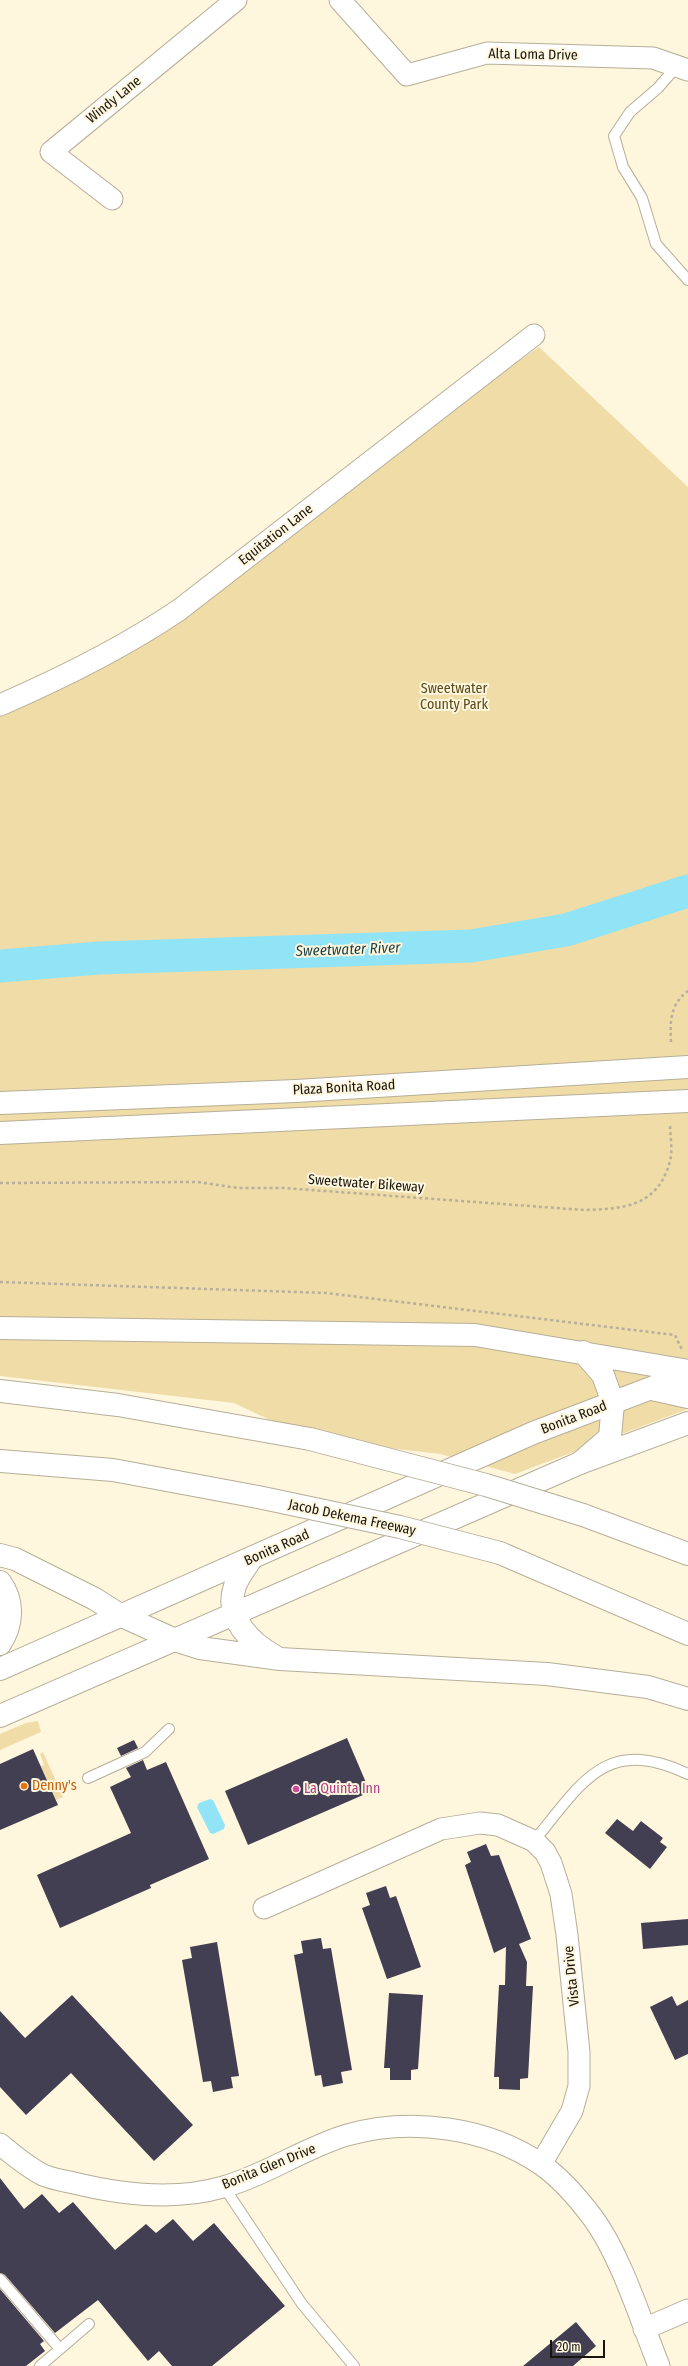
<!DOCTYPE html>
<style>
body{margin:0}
#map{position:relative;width:688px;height:2366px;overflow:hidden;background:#fff6de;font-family:"Fira Sans Condensed",sans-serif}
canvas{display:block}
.scale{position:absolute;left:550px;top:2340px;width:55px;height:18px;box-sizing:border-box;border:2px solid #18150d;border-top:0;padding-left:5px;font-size:12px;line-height:14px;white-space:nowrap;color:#18150d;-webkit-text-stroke:3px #fff6de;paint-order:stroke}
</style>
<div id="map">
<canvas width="688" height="2366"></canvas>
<div class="scale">20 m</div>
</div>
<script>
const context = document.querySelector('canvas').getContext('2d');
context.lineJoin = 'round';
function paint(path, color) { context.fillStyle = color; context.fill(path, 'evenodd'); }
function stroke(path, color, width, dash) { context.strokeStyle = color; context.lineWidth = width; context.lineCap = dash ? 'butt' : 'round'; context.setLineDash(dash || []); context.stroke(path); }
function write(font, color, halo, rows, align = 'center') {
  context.font = font + ' "Fira Sans Condensed",sans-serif'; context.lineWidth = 4; context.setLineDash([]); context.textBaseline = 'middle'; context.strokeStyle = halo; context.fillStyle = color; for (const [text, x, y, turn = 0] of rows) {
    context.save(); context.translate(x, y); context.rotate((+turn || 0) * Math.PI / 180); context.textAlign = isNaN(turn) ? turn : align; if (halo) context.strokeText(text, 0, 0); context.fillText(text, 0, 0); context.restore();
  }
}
paint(new Path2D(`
 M539 347 688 487V1409L515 1474 440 1454 310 1439 234 1403 0 1376V708L47 690Z
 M38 1721 41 1732 0 1750V1734L26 1723Z
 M43 1752 63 1797 56 1800 41 1766 44 1765 40 1754Z`), '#f0dca7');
paint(new Path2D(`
 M210 1799 213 1800 225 1825 224 1829 213 1834 210 1833 197 1807 199 1803Z`), '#90e4f6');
stroke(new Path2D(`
 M0 966 99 958 471 946 566 930 688 891`), '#90e4f6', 33);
paint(new Path2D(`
 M347 1738 370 1792 248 1845 225 1791Z
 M134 1740 138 1748 121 1756 117 1748Z
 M33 1749 58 1805 0 1830V1764Z
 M143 1760 147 1770 166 1762 209 1859 150 1885 151 1888 60 1928 37 1875 131 1833 110 1787 131 1777 126 1768Z
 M617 1819 633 1831 641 1821 663 1838 660 1842 667 1847 650 1869 605 1833Z
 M486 1844 491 1856 499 1855 531 1939 519 1944 527 1962 526 1986H533L528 2078 520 2079V2090L499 2089V2077H494L499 1985H505L506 1947 494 1953 465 1865 471 1862 467 1852Z
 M386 1886 390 1898 396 1896 421 1967 387 1979 362 1908 370 1905 366 1893Z
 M688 1919V1945L643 1949 641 1923Z
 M321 1938 323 1949 331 1948 352 2070 341 2072 343 2083 323 2087 321 2075 315 2076 294 1955 303 1953 301 1941Z
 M217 1942 239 2076 231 2077 233 2088 213 2092 211 2081 203 2082 182 1960 192 1958 190 1947Z
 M389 1993 423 1995 418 2069 411 2070V2080H390V2068H384Z
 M72 1995 193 2125 154 2161 71 2073 26 2115 0 2087V2011L25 2038Z
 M672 1996 677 2006 688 2000V2054L675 2060 650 2007Z
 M0 2178 24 2209 42 2194 59 2213 73 2202 115 2250 146 2224 156 2233 173 2219 193 2241 214 2223 285 2306 212 2366H172L159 2351 148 2361 98 2300 55 2333 5 2275 0 2273Z
 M0 2289 44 2341 40 2344 45 2351 26 2366H0Z
 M576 2322 596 2346 573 2366H523Z`), '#433f52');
const service = new Path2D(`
 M677 66 658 88 630 112 614 136 623 167 642 198 656 244 688 280
 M88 1778 145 1752 169 1729
 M534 1841C582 1783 605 1735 688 1774
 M224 2187 302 2304 354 2366
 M0 2279 60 2349 40 2366
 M60 2349 89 2324`);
const minor = new Path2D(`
 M340 0 407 75 487 53 653 58 688 70
 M112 199 51 152 236 0
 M0 705C62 678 123 648 179 610L534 335
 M264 1908 441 1829 480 1823 498 1825 534 1841 545 1852 551 1863 561 1894 567 1935 579 2052V2086L572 2111 541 2164
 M0 2144C13 2155 28 2167 43 2175 52 2179 65 2181 74 2183 123 2195 175 2201 223 2187 264 2176 306 2147 347 2135 410 2117 488 2127 542 2165 562 2179 578 2198 593 2218 621 2256 641 2321 659 2366
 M644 2329 688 2310`);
const secondary = new Path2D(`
 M0 1103 296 1091 688 1067
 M0 1133 688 1101`);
const primary = new Path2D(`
 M0 1669 533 1433 688 1374
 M0 1716 580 1463 688 1423`);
const motorway = new Path2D(`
 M0 1328 475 1335 688 1371
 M652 1389 688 1397
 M0 1391 118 1405 310 1439
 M0 1461 113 1470 258 1497
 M580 1463 610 1437 613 1403 603 1375 583 1352
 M583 1515 688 1554
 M500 1553 688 1634
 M0 1555 15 1559 95 1599 120 1615 175 1640 200 1648 280 1659 547 1674 648 1687 688 1699
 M251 1559C246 1567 238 1577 235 1586 224 1617 250 1643 276 1657
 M0 1582C14 1601 13 1624 0 1644`);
stroke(service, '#b6ae98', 12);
stroke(minor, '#b6ae98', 23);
stroke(secondary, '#b6ae98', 24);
stroke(primary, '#b6ae98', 24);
stroke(motorway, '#b6ae98', 24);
stroke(new Path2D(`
 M671 1042C670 1022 670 1004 688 991
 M0 1183 198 1182 238 1188H284L584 1210C623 1209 658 1207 670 1161 673 1150 670 1135 670 1124
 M0 1282 326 1293 675 1335 682 1350`), '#b7af9c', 2.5, [3, 3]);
stroke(service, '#fff', 10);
stroke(minor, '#fff', 21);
stroke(secondary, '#fff', 22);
stroke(primary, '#fff', 22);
stroke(motorway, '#fff', 22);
const motorwayBridge = new Path2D(`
 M310 1439 486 1485 583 1515
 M258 1497 400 1527 500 1553`);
stroke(motorwayBridge, '#b6ae98', 24, []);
stroke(motorwayBridge, '#fff', 22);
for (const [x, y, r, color] of [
 [24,1786,4,"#e8710a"],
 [296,1789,4,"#d1479c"]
]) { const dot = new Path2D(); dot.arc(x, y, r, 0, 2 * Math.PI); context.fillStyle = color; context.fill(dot); stroke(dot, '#fff6de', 1.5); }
write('14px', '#18150d', '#fff6de', [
 ["Alta Loma Drive",533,55,1],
 ["Windy Lane",114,100,-39],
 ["Equitation Lane",276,535,-38],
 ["Plaza Bonita Road",344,1088,-3],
 ["Sweetwater Bikeway",366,1184,4],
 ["Bonita Road",574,1418,-21],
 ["Jacob Dekema Freeway",352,1518,12],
 ["Bonita Road",277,1548,-24],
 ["Vista Drive",572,1976,-96],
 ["Bonita Glen Drive",269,2167,-22]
]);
write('14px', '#5a4919', '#fff6de', [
 ["Sweetwater",454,689],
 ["County Park",454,705]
]);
write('14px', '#c56008', '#fff6de', [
 ["Denny's",32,1786]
], 'left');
write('14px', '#b23c85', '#fff6de', [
 ["La Quinta Inn",304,1789]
], 'left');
write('italic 15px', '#183f47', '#fff6de', [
 ["Sweetwater River",348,950,-2]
]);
</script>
